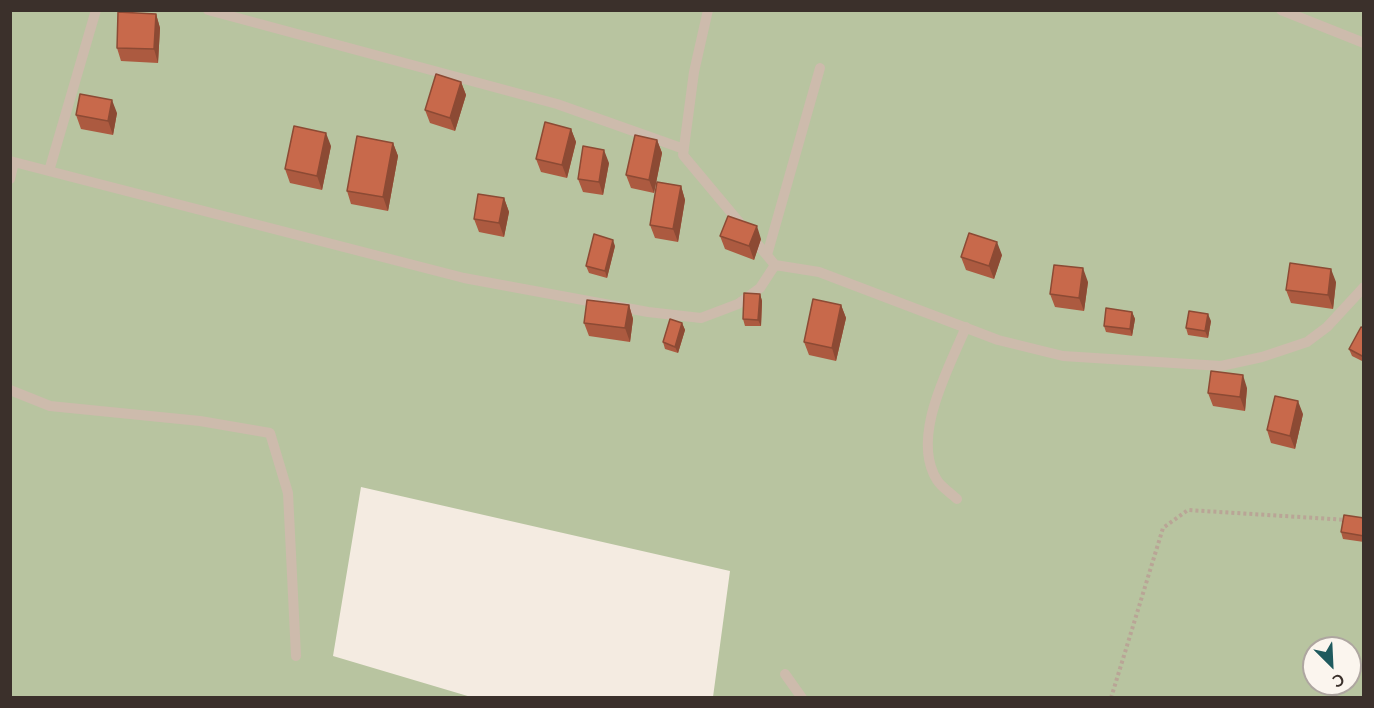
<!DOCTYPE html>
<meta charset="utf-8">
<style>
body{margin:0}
#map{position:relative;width:1374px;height:708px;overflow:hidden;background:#f4ebe1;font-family:Lato,sans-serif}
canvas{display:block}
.frame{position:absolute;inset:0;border:12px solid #3b302b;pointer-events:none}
.north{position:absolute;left:1302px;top:636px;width:60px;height:60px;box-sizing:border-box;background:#fbf5ee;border:2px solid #aea6a0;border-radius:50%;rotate:156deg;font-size:16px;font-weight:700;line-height:24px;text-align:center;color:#3b302b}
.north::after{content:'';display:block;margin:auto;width:21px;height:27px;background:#1f5a5e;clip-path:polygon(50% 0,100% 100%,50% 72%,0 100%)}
</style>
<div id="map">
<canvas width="1374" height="708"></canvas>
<div class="frame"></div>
<div class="north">С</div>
</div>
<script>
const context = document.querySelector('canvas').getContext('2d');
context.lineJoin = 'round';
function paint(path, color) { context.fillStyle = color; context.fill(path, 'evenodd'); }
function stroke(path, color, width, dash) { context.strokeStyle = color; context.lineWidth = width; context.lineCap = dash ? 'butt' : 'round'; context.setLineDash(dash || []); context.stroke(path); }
paint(new Path2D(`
 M10 11H1363V697H713L730 571 361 487 333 656 471 697H11ZM1314 648H1350V684H1314Z`), '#b8c4a0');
stroke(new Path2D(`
 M1111 698 1163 528 1188 510 1348 520`), '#b9a596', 4, [3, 3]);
stroke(new Path2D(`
 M208 10 557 104 684 149
 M708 10 694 72 683 155 775 265
 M1281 10 1364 43
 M10 161 464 278 648 312 701 318 738 304 760 288 775 265 819 272 998 340 1063 356 1221 366 1262 357 1307 342 1327 327 1364 287
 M49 171 96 10
 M10 179 14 162
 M767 255 820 68
 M10 390 50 406 200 421 270 433 288 493 296 656
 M957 499C951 493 941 487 937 480 910 437 949 368 966 327
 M785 674 802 698`), '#cdbbac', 10);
paint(new Path2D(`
 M156 14 160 28 158 63 121 61 117 48Z
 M461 82 466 95 455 131 430 123 425 110Z
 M117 113 113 135 81 129 76 115Z
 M571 129 576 142 567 178 541 172 536 159Z
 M657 140 662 153 654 193 631 188 626 175Z
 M393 143 398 156 388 211 351 204 347 191Z
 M331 146 322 190 290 183 285 169Z
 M609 163 603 195 583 192 578 179Z
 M681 186 685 200 678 242 655 238 650 225Z
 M504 198 509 212 504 237 479 232 474 219Z
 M720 236 761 239 754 260 725 249Z
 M615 246 607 278 589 273 586 266Z
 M1002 255 994 279 966 270 961 257Z
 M1088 282 1084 311 1055 307 1050 294Z
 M1336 282 1333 309 1291 303 1286 290Z
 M760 294 762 301 761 326H745L743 319Z
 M629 305 633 319 630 342 589 336 584 323Z
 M841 305 846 318 836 361 809 355 804 342Z
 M1132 312 1135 319 1132 336 1106 332 1104 326Z
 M1211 321 1208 338 1188 335 1186 328Z
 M682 323 685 330 678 353 665 349 663 342Z
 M1364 328V362L1352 356 1349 349Z
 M1247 388 1245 411 1213 406 1208 393Z
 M1303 414 1295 449 1271 443 1267 430Z
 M1364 518V542L1343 539 1341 532Z`), '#ac5a40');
paint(new Path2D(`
 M156 14 160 28 158 63 154 49Z
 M461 82 466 95 455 131 450 118Z
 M112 100 117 113 113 135 108 121Z
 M571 129 576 142 567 178 562 165Z
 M326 133 331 146 322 190 317 176Z
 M657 140 662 153 654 193 649 180Z
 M393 143 398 156 388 211 383 197Z
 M604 150 609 163 603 195 599 182Z
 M681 186 685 200 678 242 673 229Z
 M504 198 509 212 504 237 499 223Z
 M757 226 761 239 754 260 749 246Z
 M613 240 615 246 607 278 605 271Z
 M997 242 1002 255 994 279 989 266Z
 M1083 268 1088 282 1084 311 1079 298Z
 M1331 269 1336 282 1333 309 1328 295Z
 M760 294 762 301 761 326 758 320Z
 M629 305 633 319 630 342 625 328Z
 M841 305 846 318 836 361 832 348Z
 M1132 312 1135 319 1132 336 1130 329Z
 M1208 314 1211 321 1208 338 1205 331Z
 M682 323 685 330 678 353 675 347Z
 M1243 375 1247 388 1245 411 1240 397Z
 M1298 401 1303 414 1295 449 1290 436Z`), '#8c4a34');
const building = new Path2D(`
 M118 12 156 14 154 49 117 48Z
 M436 74 461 82 450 118 425 110Z
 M80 94 112 100 108 121 76 115Z
 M545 122 571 129 562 165 536 159Z
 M294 126 326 133 317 176 285 169Z
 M635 135 657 140 649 180 626 175Z
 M357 136 393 143 383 197 347 191Z
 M583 146 604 150 599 182 578 179Z
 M657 182 681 186 673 229 650 225Z
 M478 194 504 198 499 223 474 219Z
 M728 216 757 226 749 246 720 236Z
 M969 233 997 242 989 266 961 257Z
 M594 234 613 240 605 271 586 266Z
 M1290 263 1331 269 1328 295 1286 290Z
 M1054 265 1083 268 1079 298 1050 294Z
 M744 293 760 294 758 320 743 319Z
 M813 299 841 305 832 348 804 342Z
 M587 300 629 305 625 328 584 323Z
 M1106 308 1132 312 1130 329 1104 326Z
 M1189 311 1208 314 1205 331 1186 328Z
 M670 319 682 323 675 347 663 342Z
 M1361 327 1364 328V357L1349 349Z
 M1211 371 1243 375 1240 397 1208 393Z
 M1275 396 1298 401 1290 436 1267 430Z
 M1344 515 1364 518V536L1341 532Z`);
paint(building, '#c8694b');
stroke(building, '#8c4a34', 1.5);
</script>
